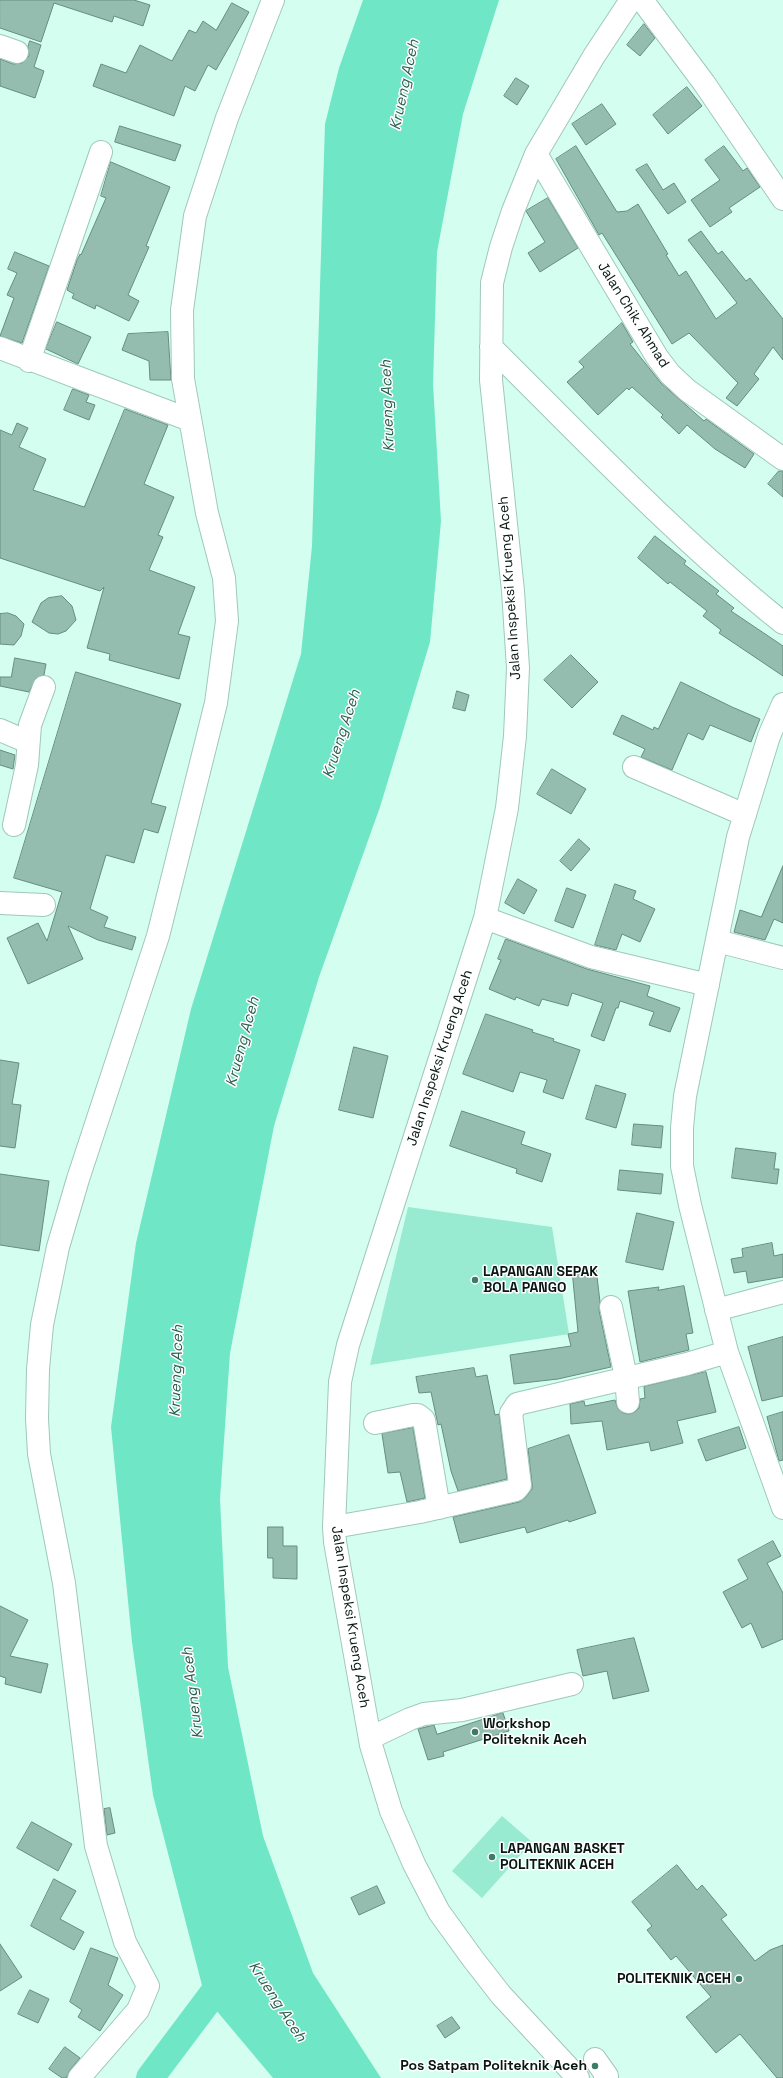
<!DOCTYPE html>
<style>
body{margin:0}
canvas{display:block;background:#d4fef0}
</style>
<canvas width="783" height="2078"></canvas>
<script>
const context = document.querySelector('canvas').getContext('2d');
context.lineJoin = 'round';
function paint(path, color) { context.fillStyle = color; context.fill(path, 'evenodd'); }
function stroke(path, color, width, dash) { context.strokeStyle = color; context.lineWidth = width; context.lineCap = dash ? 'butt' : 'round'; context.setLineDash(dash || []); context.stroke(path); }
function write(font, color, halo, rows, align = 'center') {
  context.font = font + ' "Space Grotesk",sans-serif'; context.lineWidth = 3; context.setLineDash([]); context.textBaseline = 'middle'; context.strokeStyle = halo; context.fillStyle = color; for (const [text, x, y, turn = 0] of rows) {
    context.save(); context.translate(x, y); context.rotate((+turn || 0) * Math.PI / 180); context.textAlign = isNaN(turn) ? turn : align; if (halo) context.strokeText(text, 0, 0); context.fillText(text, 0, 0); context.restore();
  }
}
paint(new Path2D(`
 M408 1207 552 1227 569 1334 370 1365Z
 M502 1816 532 1842 482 1898 452 1871Z`), '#98ead0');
paint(new Path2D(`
 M363 0H499L463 114 437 252 433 384 441 521 430 642 380 807 319 977 274 1126 230 1353 220 1499 228 1667 263 1836 313 1973 381 2078H273L205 1997 153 1795 132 1642 111 1427 136 1243 191 1009 301 654 312 546 325 124 339 68Z`), '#6fe6c5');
stroke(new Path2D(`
 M150 2078 231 1970`), '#6fe6c5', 28);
const building = new Path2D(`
 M0 0H134L150 5 143 26 114 16 112 22 54 3 41 42 0 28Z
 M232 3 249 12 216 70 208 65 195 91 185 86 174 116 93 86 101 64 126 73 140 45 172 61 189 30 196 33 203 21 216 30Z
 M644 24 655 38 640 56 627 45Z
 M30 41 41 45 34 67 44 71 35 98 0 86V59L13 64 22 63 29 56 28 47Z
 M516 78 529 86 517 105 504 96Z
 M687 87 702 106 668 134 653 115Z
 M602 104 616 124 586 145 572 124Z
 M120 126 181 145 175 161 115 142Z
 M576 146 617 212 627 211 638 204 668 254 666 255 679 276 686 271 716 319 737 303 688 240 701 231 718 254 722 251 746 281 750 278 783 319V360L773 347 754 374 759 379 737 406 726 398 738 383 689 333 672 344 602 233 599 235 556 159Z
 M724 146 743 171 747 168 760 187 729 208 732 212 710 227 691 200 720 180 705 160Z
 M111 162 170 187 146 246 149 247 128 295 139 301 129 321 96 305 95 309 72 298 74 294 67 290 77 260 80 254 81 255 106 198 101 196Z
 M647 164 663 190 674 183 686 202 668 214 636 170Z
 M548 198 578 248 540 272 528 253 545 242 526 211Z
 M15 252 49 266 22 343 0 336 14 298 7 295 17 273 8 269Z
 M57 322 91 337 78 364 46 349Z
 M622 323 633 342 630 344 661 383 704 421 706 419 754 454 745 468 715 449 687 425 679 434 661 417 663 415 632 387 629 390 627 388 598 415 567 382 584 367 579 362Z
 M168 332 171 380H150L149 361 122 350 128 334Z
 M73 389 89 395 86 402 95 405 89 420 64 410Z
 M125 409 168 425 144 484 174 497 158 535 163 537 149 570 195 587 178 634 190 637 179 679 109 660 110 654 87 648 104 587 100 591 0 558V430L12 435 17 423 28 428 19 447 46 459 33 490 84 507Z
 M779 471H783V497L768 484Z
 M655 536 686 561 684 564 719 591 716 594 734 608 731 611 783 646V676L719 633 721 630 703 616 707 611 670 582 668 584 638 558Z
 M62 596 72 606 76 620 66 631 58 634 49 633 32 622 41 603 48 598Z
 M8 613 16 616 24 624 21 636 14 645 0 644V614Z
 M571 655 598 682 572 708 544 680Z
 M15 658 46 664 44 675 36 678 29 692 0 686V677H11Z
 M76 672 181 704 151 803 166 807 158 833 144 829 134 863 106 855 90 909 108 917 104 927 136 937 132 950 98 940 68 926 83 959 28 984 7 938 38 923 47 941 62 892 14 878Z
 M681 682 732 707 760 719 751 742 710 725 703 740 688 733 672 770 641 757 645 749 613 734 622 715 653 730 654 727 658 729Z
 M457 691 469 695 465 711 453 708Z
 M0 750 15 755 13 769 0 765Z
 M552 769 586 789 571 814 537 794Z
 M579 839 590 849 571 871 560 861Z
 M783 866V923L774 919 765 940 734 932 740 910 761 917Z
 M518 879 537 890 524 914 505 903Z
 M615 884 636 891 633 899 655 909 640 942 622 934 616 950 595 945Z
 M567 888 586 895 573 928 555 921Z
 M506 939 587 969 650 986 647 996 680 1008 670 1032 649 1025 654 1012 620 1001 618 1008H616L604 1041 591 1036 603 1003 572 993 568 1006 542 999 539 1006 516 997 515 1000 489 989 501 960 498 959Z
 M486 1014 533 1030 532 1032 554 1039 553 1041 580 1050 563 1099 543 1092 547 1080 520 1072 513 1092 463 1074Z
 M354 1047 388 1056 373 1118 339 1110Z
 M0 1060 19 1063 12 1104 21 1105 15 1148 0 1146Z
 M596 1085 626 1094 616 1128 586 1119Z
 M462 1111 525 1132 521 1144 551 1154 542 1182 516 1173 517 1169 450 1146Z
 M634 1124 663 1126 661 1148 632 1145Z
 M736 1148 776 1153 774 1169H779L777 1184 732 1178Z
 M620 1170 663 1174 661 1194 618 1190Z
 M0 1174 49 1181 39 1251 0 1245Z
 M637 1213 674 1222 663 1270 626 1262Z
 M772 1243 774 1256 783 1254V1277L748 1283 746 1271 734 1273 731 1259 743 1257 742 1249Z
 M596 1268 600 1302 599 1310 611 1367 558 1379 514 1384 510 1355 571 1346 568 1334 578 1332 572 1270Z
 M684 1286 693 1333 686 1334 689 1350 640 1362 628 1291 659 1287 658 1290Z
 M783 1337V1396L762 1401 748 1347Z
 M474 1368 476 1377 487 1375 495 1415 499 1414 507 1479 458 1491 451 1471 441 1424 438 1425 431 1392 419 1393 416 1377Z
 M706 1372 716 1412 677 1421 683 1443 651 1451 649 1442 607 1450 602 1421 571 1424 570 1404 584 1401 585 1406 615 1400 618 1409 623 1413 629 1414 635 1412 639 1408 640 1399 645 1398 644 1387Z
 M783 1412V1460L779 1461 767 1417Z
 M739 1427 746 1448 706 1461 698 1440Z
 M413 1428 425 1498 407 1502 400 1472 388 1473 382 1434Z
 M569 1435 596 1513 569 1522 568 1520 527 1533 525 1527 460 1543 453 1517 519 1502 525 1498 532 1489V1484L528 1449Z
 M268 1527H283V1546H297V1579L273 1578V1558H268Z
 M773 1541 781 1556 767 1563 783 1593V1639L762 1648 751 1623 742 1628 723 1592 748 1579 738 1560Z
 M0 1606 28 1620 10 1656 48 1664 41 1693 5 1684 6 1678 0 1676Z
 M634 1638 649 1691 613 1699 607 1671 583 1676 577 1650Z
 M503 1713 509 1731 443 1752 444 1756 428 1760 418 1729 434 1725 437 1734Z
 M110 1808 115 1833 107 1835 104 1809Z
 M32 1822 72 1844 58 1871 17 1848Z
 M677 1865 697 1890 702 1885 727 1915 721 1919 755 1961 770 1950 783 1945V2078H777L740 2034 716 2053 686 2017 711 1997 676 1956 671 1960 647 1930 652 1926 632 1902Z
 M54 1879 76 1891 60 1919 84 1932 74 1950 31 1926Z
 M377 1886 385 1903 359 1915 351 1898Z
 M0 1944 22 1977 0 1991Z
 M91 1948 118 1958 108 1985 123 1995 100 2031 78 2017 82 2010 70 2002Z
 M30 1990 49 1999 38 2023 18 2014Z
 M452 2017 460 2028 445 2038 437 2026Z
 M65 2047 80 2058 70 2070 66 2078H62L49 2069Z`);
paint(building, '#95bdaf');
stroke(building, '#668d80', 1);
const minor = new Path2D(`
 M642 0 704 83 783 199
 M0 46 17 52
 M536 154 657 357 670 374 687 390 783 459
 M491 347C509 365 527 383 545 401 622 478 698 555 783 623
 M0 348 190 420
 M29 361 101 152
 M783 704 769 736 738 837 685 1096 682 1128V1166L690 1205 727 1352 783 1508
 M0 730 28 742
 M634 767 745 815
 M14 825 27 765 30 725 44 687
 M0 903 44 905
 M485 918 591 957 708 985
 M717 941 783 958
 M611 1307 626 1377 628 1402
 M716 1310 783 1292
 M375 1423 413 1415H418L424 1420 439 1508
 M334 1527 420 1512 516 1490 520 1485 511 1413 517 1404 687 1364 727 1352
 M370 1738 410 1719 424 1714 462 1710 572 1684
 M595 2059 607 2076 605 2078
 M79 2078 138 2010 148 1986 125 1942 96 1846 64 1583 39 1454 37 1419 38 1369 42 1325 58 1247 78 1179 158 936 216 703 227 621 224 578 207 513 183 379 182 310 195 216 227 118 273 0
 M578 2078 501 1995 473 1959 439 1912 414 1864 391 1811 371 1745 335 1542 334 1527 340 1382 348 1345 485 918 507 808 515 736 518 668 513 591 491 380 492 283 501 247 513 211 536 154 594 56 631 0`);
stroke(minor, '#9fc8ba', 24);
stroke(minor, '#fff', 22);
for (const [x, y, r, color] of [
 [475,1280,4,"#3b7b69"],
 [475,1732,4,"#3b7b69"],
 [492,1857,4,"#3b7b69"],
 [739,1979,4,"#3b7b69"],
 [595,2066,4,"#3b7b69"]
]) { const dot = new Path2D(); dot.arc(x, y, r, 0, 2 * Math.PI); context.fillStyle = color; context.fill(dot); stroke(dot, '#fff', 1.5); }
write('14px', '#081713', '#fff', [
 ["Jalan Chik. Ahmad",633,315,58],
 ["Jalan Inspeksi Krueng Aceh",510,588,-94],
 ["Jalan Inspeksi Krueng Aceh",440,1058,-72],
 ["Jalan Inspeksi Krueng Aceh",350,1617,81]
]);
write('bold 14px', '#081713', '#fff', [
 ["LAPANGAN SEPAK",483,1272],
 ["BOLA PANGO",483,1288],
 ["Workshop",483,1724],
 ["Politeknik Aceh",483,1740],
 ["LAPANGAN BASKET",500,1849],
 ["POLITEKNIK ACEH",500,1865],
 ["POLITEKNIK ACEH",731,1979,"right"],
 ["Pos Satpam Politeknik Aceh",587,2066,"right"]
], 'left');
write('italic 15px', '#2c5e50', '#fff', [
 ["Krueng Aceh",405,85,-78],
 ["Krueng Aceh",388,406,-92],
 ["Krueng Aceh",342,734,-72],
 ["Krueng Aceh",243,1042,-75],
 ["Krueng Aceh",177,1371,-88],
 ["Krueng Aceh",193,1693,-97],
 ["Krueng Aceh",277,2002,57]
]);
</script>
